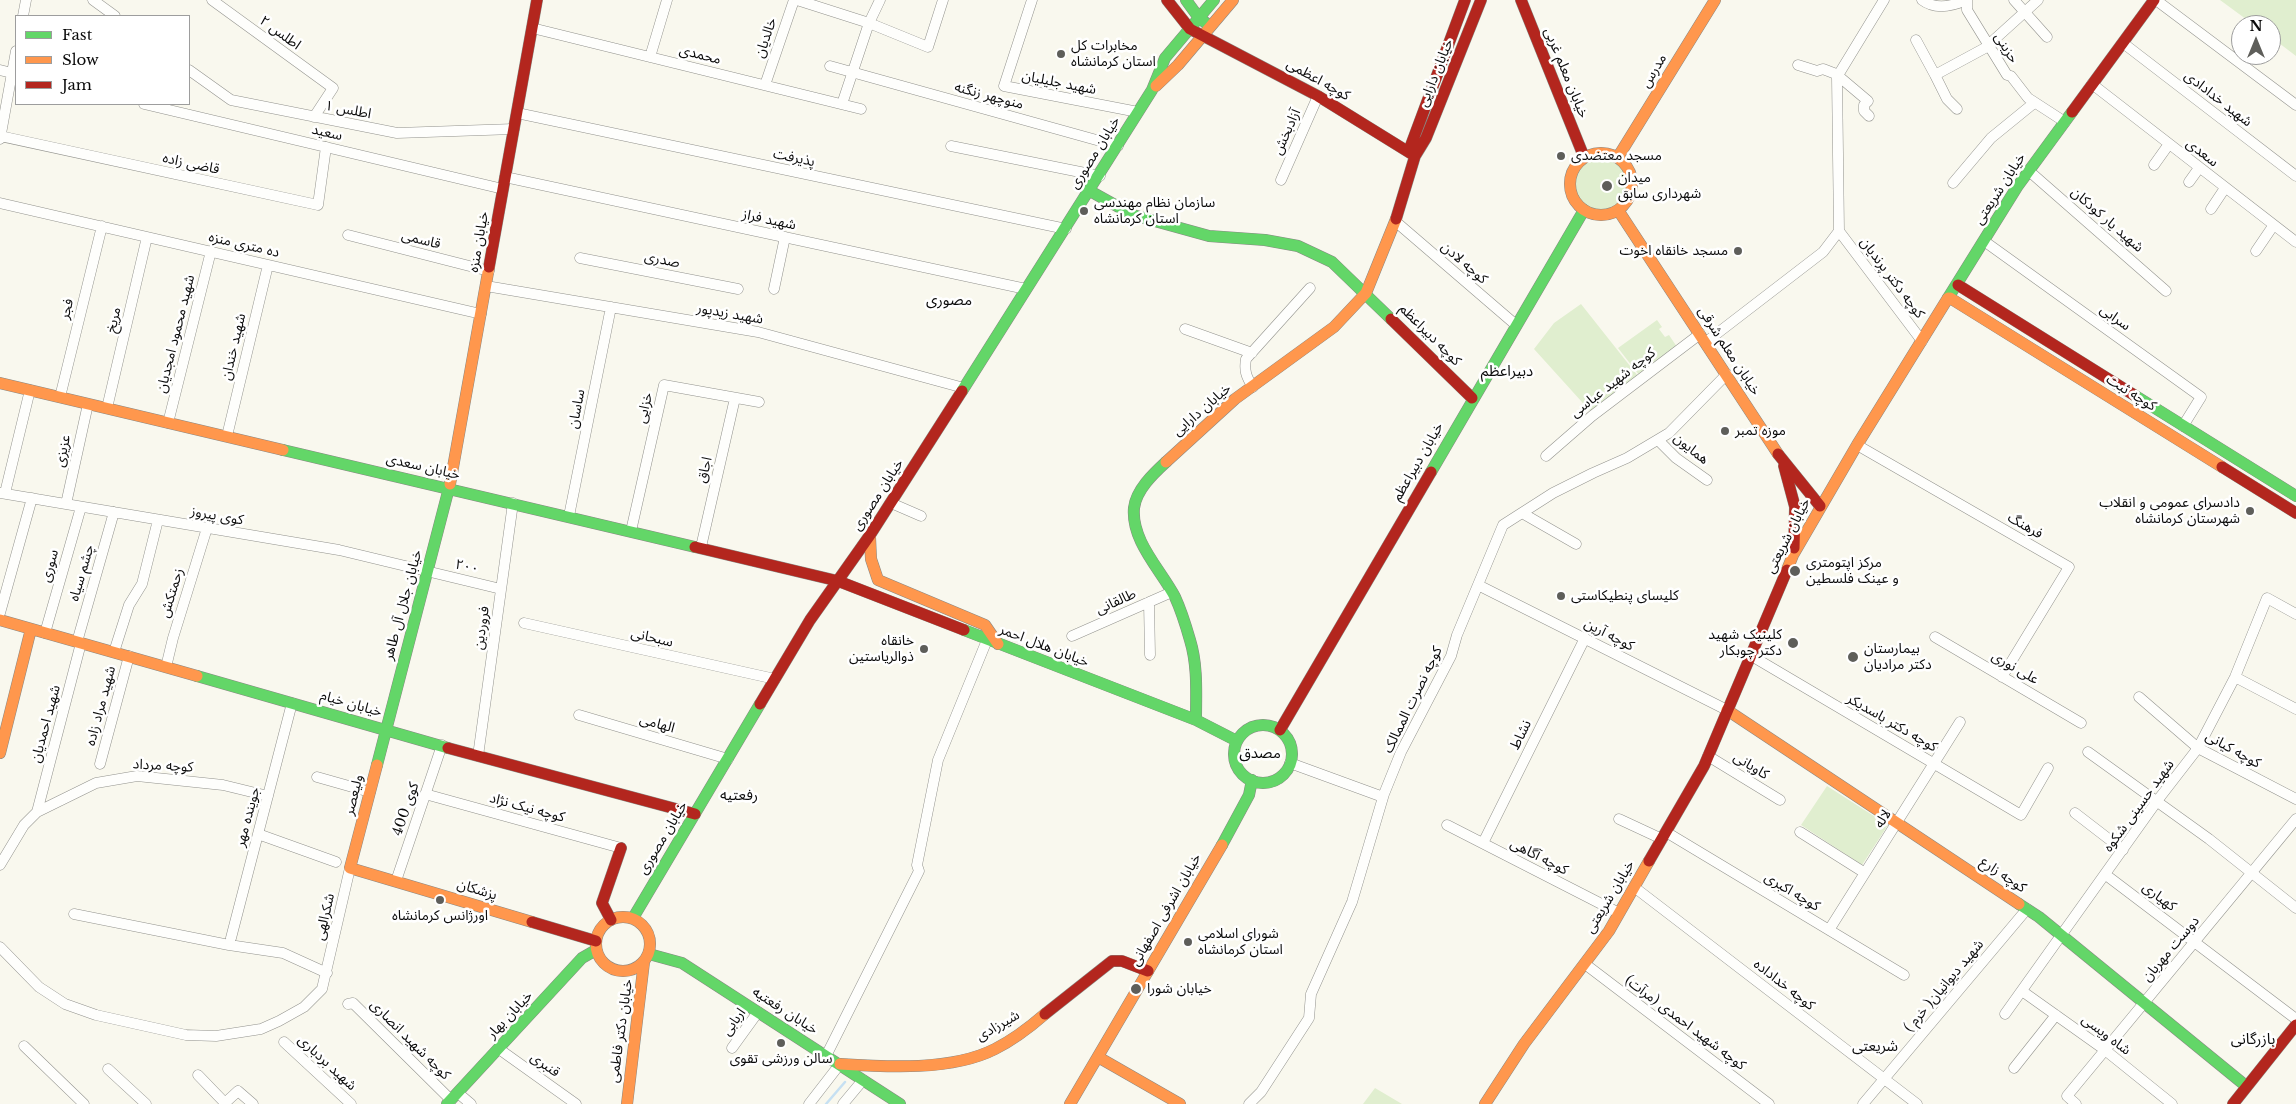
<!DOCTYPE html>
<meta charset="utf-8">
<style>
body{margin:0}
#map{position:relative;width:2296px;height:1104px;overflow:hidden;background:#f9f8ee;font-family:"Libre Baskerville",serif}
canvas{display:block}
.legend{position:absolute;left:15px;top:15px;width:175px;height:90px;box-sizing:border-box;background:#fff;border:1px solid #9d9d9d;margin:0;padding:6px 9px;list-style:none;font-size:15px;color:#0b0b0b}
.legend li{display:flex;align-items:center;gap:10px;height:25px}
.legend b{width:25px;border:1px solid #9d9d9d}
.north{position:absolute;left:2231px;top:15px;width:50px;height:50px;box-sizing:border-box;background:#fff;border:1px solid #9d9d9d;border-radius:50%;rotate:0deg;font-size:14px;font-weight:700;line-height:20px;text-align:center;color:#0b0b0b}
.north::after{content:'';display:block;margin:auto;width:18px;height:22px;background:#5e5e5a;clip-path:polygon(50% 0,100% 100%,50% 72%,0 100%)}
</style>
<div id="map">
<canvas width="2296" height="1104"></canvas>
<ul class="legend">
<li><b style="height:6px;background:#63d668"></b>Fast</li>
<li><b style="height:6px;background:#ff974d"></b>Slow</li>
<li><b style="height:6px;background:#b3261e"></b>Jam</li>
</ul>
<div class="north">N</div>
</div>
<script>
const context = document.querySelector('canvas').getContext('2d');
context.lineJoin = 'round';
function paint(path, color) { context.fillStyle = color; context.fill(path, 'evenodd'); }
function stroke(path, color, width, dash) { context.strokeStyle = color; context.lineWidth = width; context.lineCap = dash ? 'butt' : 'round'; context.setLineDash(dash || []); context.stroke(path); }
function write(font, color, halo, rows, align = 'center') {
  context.font = font + ' "Libre Baskerville","Noto Sans Arabic",serif'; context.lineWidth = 5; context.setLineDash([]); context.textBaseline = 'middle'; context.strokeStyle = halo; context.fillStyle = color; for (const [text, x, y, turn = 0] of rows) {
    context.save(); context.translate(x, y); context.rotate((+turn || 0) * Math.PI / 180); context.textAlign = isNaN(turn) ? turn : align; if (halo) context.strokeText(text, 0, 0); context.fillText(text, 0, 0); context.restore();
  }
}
paint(new Path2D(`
 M2220 0H2296V56L2271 37V25H2254Z
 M1573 183a28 28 0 1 1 56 0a28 28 0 1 1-56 0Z
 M1581 304 1638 376 1591 412 1534 349 1554 323Z
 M1657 320 1662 327 1659 329 1665 337 1669 335 1677 347 1639 375 1618 348Z
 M1827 786 1888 825 1862 865 1801 825Z
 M1375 1088 1402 1104H1363Z`), '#e0eecf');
stroke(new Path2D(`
 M826 1104 845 1082`), '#c6e0f2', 2.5);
const street = new Path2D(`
 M93 0 115 16
 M212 0 333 88 314 117
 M797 0 869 23 928 47 943 0
 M1032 0 1004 86 1138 112
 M1922 0C1935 10 1953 6 1967 0
 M1967 0V10L2007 75 2011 76 2028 98 2065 122
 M2014 0 2047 37
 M2156 0 2296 105
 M23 16 26 0
 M532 28 861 109
 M1916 40 1935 75
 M2123 43 2296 176
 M650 57 667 0
 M1798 65 1817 71 1823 69 1836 74 1868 101 1864 105V111L1869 116
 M830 66 1118 146
 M0 70 16 74
 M189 70 231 100 397 133 514 129
 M1837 77 1884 0
 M2092 84 2296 242
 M765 85 794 0
 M144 104 503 189
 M842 104 869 23 880 0
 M1957 109 1947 99 1935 75 1985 48 2038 0
 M517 113 1066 229
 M0 136 318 205 326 147
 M0 139 16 51
 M951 146 1100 176
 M2154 165 2169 144
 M2029 171 2166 291
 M505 177 1026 289
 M1281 180 1318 96
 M2189 182 2199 168
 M1953 183 1991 138 2034 103
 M0 203 481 314
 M2211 209 2225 188
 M1395 221 1516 325
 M1839 231 1922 341
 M348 235 489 271
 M1984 241 2201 397 2183 426
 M2256 251 2273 226
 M580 258 738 289
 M486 286 758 332 964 388
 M774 289 785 237
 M1185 329 1252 353
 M1706 342 1823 252 1839 231 1837 77
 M1253 387C1246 377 1244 370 1246 359L1310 288
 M60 397 102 226
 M107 408 147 237
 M168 423 211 251
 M227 436 268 265
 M1658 440 1676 458 1707 480
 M1857 445 2069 567 2002 677
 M1546 456 1592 416 1700 334
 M0 493 339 550 501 589
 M5 493 30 390
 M891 503 921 516
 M66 504 88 404
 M1522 513 1576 544
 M569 516 611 307
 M631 531 664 385 759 402
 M701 547 735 398
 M1478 585 1727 710
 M1149 602 1150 655
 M0 613 32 498
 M524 623 775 679
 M45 633 81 507
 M1072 636 1172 592
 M1935 637 2081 723
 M77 642 114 512
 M114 652 129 605 142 584 158 520
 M1750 655 2021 815 2048 768
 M166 667 173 638 207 528
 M2235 677 2296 709
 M2139 697 2198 748 2296 799
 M579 715 728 759
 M2088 752 2209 839 2296 908
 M478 756 513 503
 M1708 756 1780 800
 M1290 763 1383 797
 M100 764 129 656
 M317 777 370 792
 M425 794 621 848
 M37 812 81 643
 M2075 813 2123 850
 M1619 819 1662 839
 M1447 825 1619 913
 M1666 832 1904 975
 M1800 832 1865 873
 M258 834 336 862
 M1483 843 1585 638
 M0 865 24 825 37 812 96 783 137 776 223 785 268 796
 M2106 875 2296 1019
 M396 881 442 745
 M1634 887 1917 1104
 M74 914 229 945 283 953 327 973
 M1829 930 1960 722
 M231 938 292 703
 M0 947 39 987 65 1004 96 1015 186 1035 216 1036 261 1029 279 1021 304 1007 322 989 350 868
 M1585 964 1769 1104
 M2022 991 2105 1050 2172 1104
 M348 1004 353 1003 356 1006 451 1100
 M2005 1014 2157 801 2198 748 2235 677 2267 598 2296 614
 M284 1042 351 1104
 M24 1046 84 1104
 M732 1048 758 1012
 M499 1049 576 1104
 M826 1056 919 871 917 865 938 760 987 640
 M2014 1068 2056 1015
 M108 1069 146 1104
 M198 1075 225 1103 238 1091 253 1104
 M458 1093 471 1104
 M809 1104 840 1064
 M843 1104 863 1080
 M1249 1104 1261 1092 1309 1018 1311 994 1352 902 1384 794 1401 752 1451 656 1457 635 1503 525 1553 493 1593 473 1627 458 1669 433 1727 374
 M1863 1104 2027 909
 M2076 1104 2067 1096 2296 819`);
const fast = new Path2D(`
 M1186 0 1199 18 1206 23
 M1090 191 1133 215 1209 236 1265 240 1298 246 1332 262 1391 319
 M1948 298 2017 187 2072 112
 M962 391 1152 90 1165 58 1214 0
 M2134 395 2296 496
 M283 450 695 547
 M1166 462C1153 474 1136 490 1134 508 1131 541 1161 570 1175 597 1181 610 1186 626 1190 640 1198 666 1196 694 1196 720
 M1431 472 1584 210
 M964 630 1196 720 1237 741
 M197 676 448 748
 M1234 754a29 29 0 1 1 58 0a29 29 0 1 1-58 0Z
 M377 765 450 484
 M1222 845 1249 795 1252 780
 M2019 904 2039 917 2246 1086
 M633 918 760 704
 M649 954 682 963 900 1104
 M447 1104 582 958 596 950`);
const slow = new Path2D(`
 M1156 86 1178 65 1233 0
 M1570 184a31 31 0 1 1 62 0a31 31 0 1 1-62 0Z
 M1618 157 1715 0
 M1618 210 1778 454
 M1950 298 2222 467
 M0 383 283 450
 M1166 462 1235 399 1334 327 1366 293 1396 219
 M450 484 489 267
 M870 537 871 559 878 580 985 625 998 644
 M1787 570 1793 555 1857 445 1948 298
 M0 620 197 676
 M1727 710 2019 904
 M0 753 31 629
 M377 765 350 868 532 922
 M596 944a27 27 0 1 1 54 0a27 27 0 1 1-54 0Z
 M1098 1057 1180 1104
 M840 1064C887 1067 952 1071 995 1049 1013 1040 1030 1027 1045 1014
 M627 1104 644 962
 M1070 1104 1222 845
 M1485 1104 1524 1044 1609 931 1649 861`);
const jam = new Path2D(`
 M1167 0 1190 29 1318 96 1415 156
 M1521 0 1584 157
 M2072 112 2154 0
 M1415 156 1411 145 1465 0
 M1396 219 1415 156 1426 138 1481 0
 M489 267 537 0
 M1958 285 2134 395
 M1391 319 1472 398
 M1778 454 1820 506
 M1784 466 1795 507 1794 548
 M2222 467 2296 513
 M695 547 838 581 964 630
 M760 704 810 620 870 535 962 391
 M1280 730 1431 472
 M448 748 695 814
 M1649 861 1704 766 1787 570
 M611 920 602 903 621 848
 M532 922 596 941
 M1045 1014 1112 961H1122L1148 971
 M2233 1104 2296 1025`);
stroke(street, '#92928d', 11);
stroke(fast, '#898884', 12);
stroke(slow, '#898884', 12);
stroke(jam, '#898884', 12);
stroke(street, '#fefefc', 10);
stroke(fast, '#63d668', 11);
stroke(slow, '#ff974d', 11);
stroke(jam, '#b3261e', 11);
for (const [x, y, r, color] of [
 [1061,54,5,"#5e5e5a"],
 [1561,156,5,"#5e5e5a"],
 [1607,186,6,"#5e5e5a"],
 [1084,211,5,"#5e5e5a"],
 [1738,251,5,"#5e5e5a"],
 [1725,431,5,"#5e5e5a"],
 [2250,511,5,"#5e5e5a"],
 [1795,571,6,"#5e5e5a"],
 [1561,596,5,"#5e5e5a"],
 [1793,643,6,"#5e5e5a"],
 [924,649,5,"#5e5e5a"],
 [1853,657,6,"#5e5e5a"],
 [440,900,5,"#5e5e5a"],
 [1188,942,5,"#5e5e5a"],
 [1136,989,6,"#5e5e5a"],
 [781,1043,5,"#5e5e5a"]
]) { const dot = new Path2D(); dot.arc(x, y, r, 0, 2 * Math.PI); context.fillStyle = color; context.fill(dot); stroke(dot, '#fff', 2); }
write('14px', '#0b0b0b', '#fff', [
 ["اطلس ۲",280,33,36],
 ["خالدیان",766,38,-71],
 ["حزینی",2006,48,58],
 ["محمدی",700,55,14],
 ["مدرس",1654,71,-59],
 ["خیابان دارایی",1436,73,-68],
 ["خیابان معلم غربی",1566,73,68],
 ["کوچه اعظمی",1318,80,29],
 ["شهید جلیلیان",1059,83,11],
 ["منوچهر زنگنه",989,96,15],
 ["شهید خدادادی",2218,99,38],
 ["اطلس ۱",348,110,11],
 ["آزادبخش",1287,132,-66],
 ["سعید",327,133,13],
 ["خیابان مصوری",1095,153,-58],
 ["سعدی",2202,153,38],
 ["پذیرفت",794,158,12],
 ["قاضی زاده",191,164,12],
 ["خیابان شریعتی",2000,189,-57],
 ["شهید فراز",769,220,12],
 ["شهید یار کودکان",2107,220,41],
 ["قاسمی",421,240,14],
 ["خیابان منزه",479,242,-80],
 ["ده متری منزه",244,245,13],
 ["صدری",662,260,11],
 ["کوچه لادن",1464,263,41],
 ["کوچه دکتر پرندیان",1892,278,53],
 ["فجر",67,309,-76],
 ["شهید زیدپور",730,314,10],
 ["سرابی",2115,318,36],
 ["مریخ",114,320,-77],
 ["شهید محمود امجدیان",176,334,-76],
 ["کوچه دبیراعظم",1430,335,45],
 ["شهید خندان",234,347,-77],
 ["خیابان معلم شرقی",1729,351,57],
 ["کوچه شهید عباسی",1613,383,-38],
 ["کوچه ثبت",2131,393,32],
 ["خزایی",645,408,-77],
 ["ساسان",577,409,-79],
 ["خیابان دارایی",1202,410,-41],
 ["همایون",1691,449,39],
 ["عزیزی",63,451,-78],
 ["خیابان دبیراعظم",1418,462,-60],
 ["خیابان سعدی",423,467,13],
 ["اجاق",705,470,-77],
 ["خیابان مصوری",878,495,-57],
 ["کوی پیروز",217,516,10],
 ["فرهنگ",2025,526,30],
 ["خیابان شریعتی",1788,536,-63],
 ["سوری",50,566,-74],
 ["۲۰۰",467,567,13],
 ["چشم سیاه",82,573,-74],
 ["زحمتکش",172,593,-73],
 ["طالقانی",1116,602,-24],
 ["خیابان جلال آل طاهر",403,605,-75],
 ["فروردین",482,628,-82],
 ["کوچه آرین",1609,635,27],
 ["سبحانی",652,638,13],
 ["خیابان هلال احمر",1044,646,21],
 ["علی نوری",2015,668,30],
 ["کوچه نصرت الممالک",1413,700,-64],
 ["خیابان خیام",351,704,16],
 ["شهید مراد زاده",101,706,-75],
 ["کوچه دکتر باسدیکر",1892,723,30],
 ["شهید احمدیان",46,724,-75],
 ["الهامی",657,724,16],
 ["نشاط",1521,735,-64],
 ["کوچه کیانی",2233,750,29],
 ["کوچه مرداد",163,766,3],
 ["کاویانی",1751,766,32],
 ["ولیعصر",354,795,-76],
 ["شهید حسینی شکوه",2139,806,-54],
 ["کوچه نیک نژاد",527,808,15],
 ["کوی 400",406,809,-71],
 ["جوینده مهر",248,817,-75],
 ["لاله",1883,819,-58],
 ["خیابان مصوری",663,838,-59],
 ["کوچه آگاهی",1539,857,27],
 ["کوچه زارع",2003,875,34],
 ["پزشکان",477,890,17],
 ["کوچه اکبری",1792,892,31],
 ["خیابان شریعتی",1610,897,-59],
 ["کهیاری",2159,897,37],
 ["خیابان اشرفی اصفهانی",1166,910,-60],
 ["شکرالهی",325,917,-77],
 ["دوست مهربان",2171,949,-50],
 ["کوچه خداداده",1784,985,38],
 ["شهید دیوانیان( خرم )",1944,986,-50],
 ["خیابان رفعتیه",785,1011,33],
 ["خیابان بهار",510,1015,-47],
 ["اربابی",734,1022,-54],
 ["کوچه شهید احمدی (مرآت)",1685,1023,37],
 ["شیرزادی",998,1026,-30],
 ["خیابان دکتر فاطمی",621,1031,-82],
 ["شاه ویسی",2106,1035,37],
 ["کوچه شهید انصاری",410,1040,45],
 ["شهید بردباری",327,1063,43],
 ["قنبری",545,1065,35]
]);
write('14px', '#0b0b0b', '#fff', [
 ["مخابرات کل",1071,46],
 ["استان کرمانشاه",1071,62],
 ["مسجد معتضدی",1571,156],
 ["میدان",1618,178],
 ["شهرداری سابق",1618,194],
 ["سازمان نظام مهندسی",1094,203],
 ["استان کرمانشاه",1094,219],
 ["مسجد خانقاه اخوت",1728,251,"right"],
 ["موزه تمبر",1735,431],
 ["دادسرای عمومی و انقلاب",2240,503,"right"],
 ["شهرستان کرمانشاه",2240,519,"right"],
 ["مرکز اپتومتری",1806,563],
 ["و عینک فلسطین",1806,579],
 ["کلیسای پنطیکاستی",1571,596],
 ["کلینیک شهید",1782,635,"right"],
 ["دکتر چوبکار",1782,651,"right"],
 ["خانقاه",914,641,"right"],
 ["ذوالریاستین",914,657,"right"],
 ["بیمارستان",1864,649],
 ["دکتر مرادیان",1864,665],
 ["اورژانس کرمانشاه",440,916,"center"],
 ["شورای اسلامی",1198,934],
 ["استان کرمانشاه",1198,950],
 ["خیابان شورا",1147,989],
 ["سالن ورزشی تقوی",781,1059,"center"]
], 'left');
write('15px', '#0b0b0b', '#fff', [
 ["مصوری",949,301],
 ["دبیراعظم",1507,372],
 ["مصدق",1260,754],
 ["رفعتیه",739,796],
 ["بازرگانی",2253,1040],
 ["شریعتی",1875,1047]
]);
</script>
